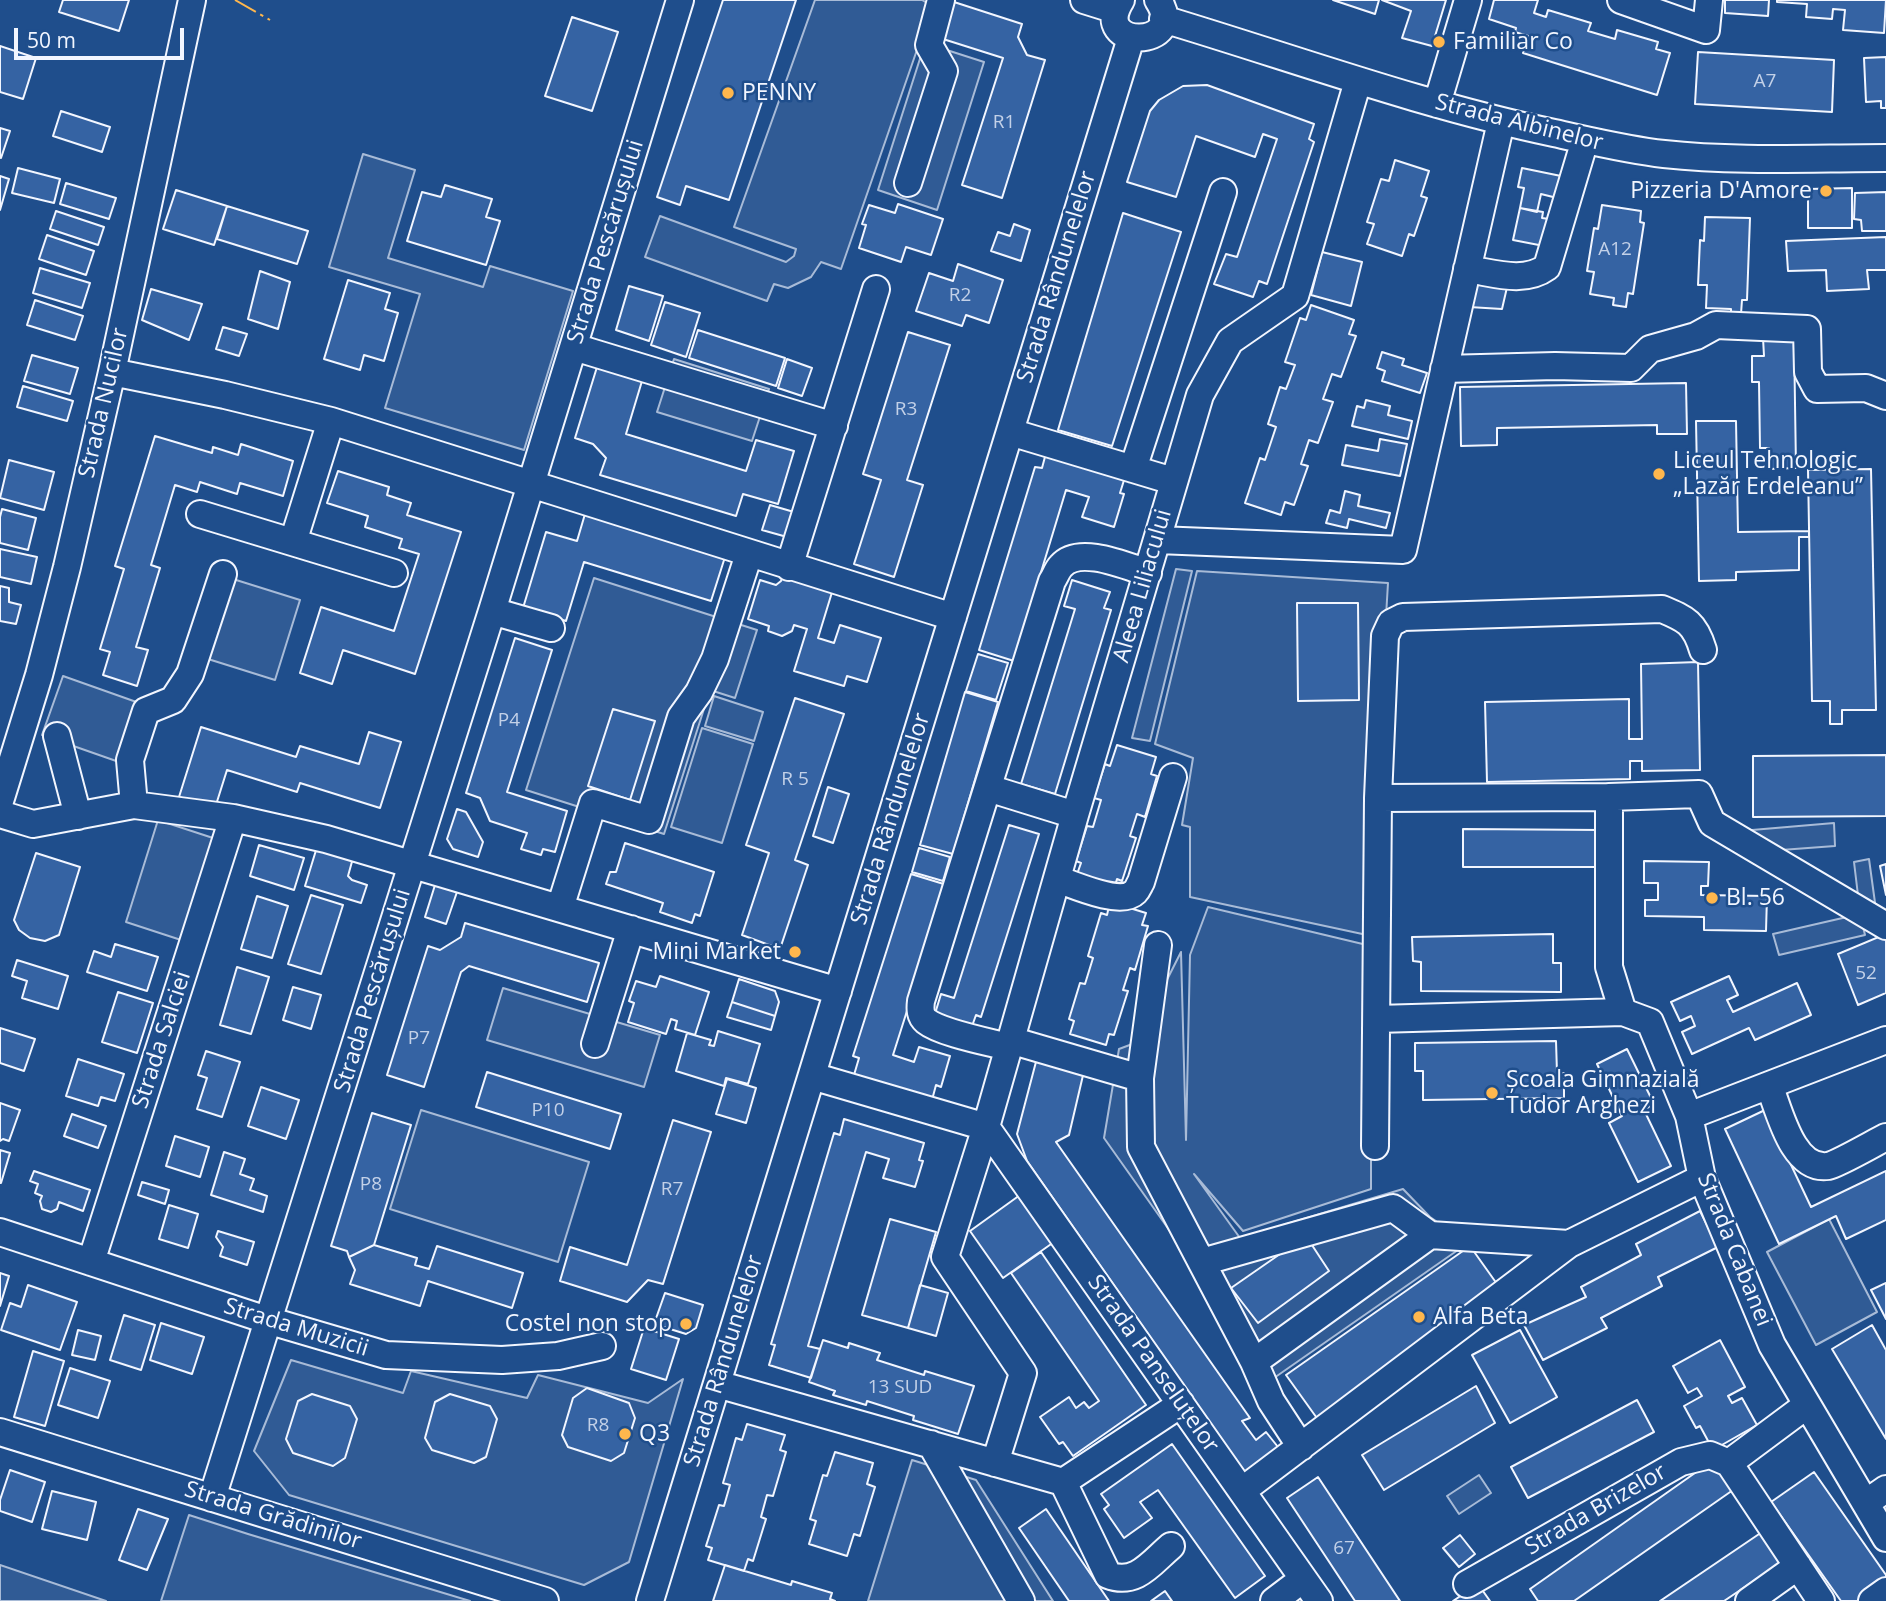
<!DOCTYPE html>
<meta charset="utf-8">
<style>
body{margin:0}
#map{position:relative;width:1886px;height:1601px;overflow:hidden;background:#1f4e8c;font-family:"Open Sans",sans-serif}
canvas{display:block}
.scale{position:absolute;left:14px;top:28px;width:170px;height:32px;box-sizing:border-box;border:4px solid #f2f6ff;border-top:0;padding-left:9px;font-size:21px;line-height:24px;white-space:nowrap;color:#f2f6ff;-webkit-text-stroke:5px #1f4e8c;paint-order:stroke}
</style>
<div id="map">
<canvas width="1886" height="1601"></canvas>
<div class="scale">50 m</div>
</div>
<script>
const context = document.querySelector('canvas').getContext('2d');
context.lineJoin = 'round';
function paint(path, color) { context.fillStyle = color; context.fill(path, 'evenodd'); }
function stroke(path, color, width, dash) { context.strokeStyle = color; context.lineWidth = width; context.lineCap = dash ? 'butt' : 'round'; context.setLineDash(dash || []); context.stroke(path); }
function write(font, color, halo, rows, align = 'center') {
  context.font = font + ' "Open Sans",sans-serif'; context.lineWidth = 5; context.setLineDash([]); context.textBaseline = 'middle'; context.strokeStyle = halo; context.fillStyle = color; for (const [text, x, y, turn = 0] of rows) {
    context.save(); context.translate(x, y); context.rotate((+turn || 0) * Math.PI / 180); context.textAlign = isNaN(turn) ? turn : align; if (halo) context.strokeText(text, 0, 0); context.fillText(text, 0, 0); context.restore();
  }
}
const built = new Path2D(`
 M815 0H922L929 4 927 21 841 269 821 262 811 277 788 288 774 284 767 301 645 257 660 216 786 262 794 256 796 249 734 227Z
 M925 43 984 62 937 210 878 190Z
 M363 154 415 170 388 258 483 287 490 266 573 291 524 450 385 408 420 294 329 267Z
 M674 359 769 389 752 441 657 412Z
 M1176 569 1192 571 1150 741 1132 738Z
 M1197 571 1388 583 1367 935 1190 897V827L1182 825 1193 758 1155 744Z
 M594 578 757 630 735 698 710 690 664 834 526 790Z
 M233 579 300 600 275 680 208 659Z
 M63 676 159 710 139 769 42 735Z
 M714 696 763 712 754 741 705 726Z
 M702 728 753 744 722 843 671 827Z
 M158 820 213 838 181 940 126 922Z
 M1834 823 1835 846 1754 852 1752 830Z
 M1869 859 1876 910 1860 912 1854 862Z
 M1208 907 1371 946V1189L1243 1231 1194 1174 1240 1238 1403 1189 1430 1217 1468 1243 1274 1378 1104 1138 1119 1049 1135 1043 1181 952 1186 1140 1190 955Z
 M1860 914 1865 935 1779 955 1773 934Z
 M503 988 660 1035 644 1087 487 1040Z
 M421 1110 589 1162 558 1262 390 1209Z
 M1829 1219 1877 1312 1816 1345 1767 1252Z
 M291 1360 403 1393 411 1371 527 1398 538 1375 648 1403 683 1379 629 1562 584 1585 289 1495 254 1451Z
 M912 1460 976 1480 1053 1601H868Z
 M1479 1475 1491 1493 1459 1514 1447 1496Z
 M189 1515 248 1534 470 1601H161Z
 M0 1565 106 1601H0Z`);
paint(built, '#305b95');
stroke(built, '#a8bbd7', 2);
const building = new Path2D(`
 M63 0H129L119 31 59 12Z
 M723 0H796L729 200 686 186 680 205 657 197Z
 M1333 0H1379L1375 14Z
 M1382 0H1446L1432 46 1402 38 1411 11Z
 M1494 0H1538L1534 13 1546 17 1548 10 1591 23 1588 31 1615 39 1617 30 1658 42 1656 49 1670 53 1657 95 1523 53 1528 36 1515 32 1516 28 1489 19Z
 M1725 0H1769L1768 16 1725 13Z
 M1777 0H1886L1884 33 1843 30 1845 10 1833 9 1832 19 1806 17 1807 4 1777 2Z
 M954 2 1022 24 1018 37 1027 55 1045 60 1002 198 962 185 1003 58 943 39Z
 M572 17 618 32 592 111 545 96Z
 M0 46 36 58 23 99 0 92Z
 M1698 52 1834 60 1832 112 1695 104Z
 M1886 57V108H1881V101L1866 102 1864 58Z
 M1207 85 1314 124 1309 139 1314 142 1267 284 1259 281 1253 297 1214 284 1226 254 1237 257 1277 139 1263 134 1255 157 1196 136 1176 197 1127 182 1150 111 1159 100 1183 86Z
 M61 111 110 127 102 152 53 136Z
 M0 128 10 131 1 158 0 157Z
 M1395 160 1429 171 1421 196 1427 198 1414 236 1409 234 1402 256 1367 244 1374 224 1367 222 1381 179 1389 181Z
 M18 168 60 179 54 203 12 193Z
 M1522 168 1561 176 1557 198 1541 194 1537 212 1520 208 1524 188 1518 187Z
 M0 176 9 179 0 210Z
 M66 183 116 198 109 219 60 204Z
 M445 185 492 199 486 217 500 221 486 265 407 241 422 192 441 197Z
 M1852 188V228H1808V189Z
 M176 190 227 206 214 245 163 229Z
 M1886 192V231H1862L1861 220 1854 219 1855 193Z
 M898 204 943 219 931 255 906 247 901 262 859 248 866 225 862 224 869 205 895 213Z
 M1602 205 1641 211 1640 222 1644 223 1633 294 1628 293 1626 307 1613 305 1614 298 1590 294 1594 272 1587 271 1594 228 1598 229Z
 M227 206 308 231 297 264 217 239Z
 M1520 208 1543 212 1542 218 1549 219 1544 246 1513 240Z
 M56 211 104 227 98 245 50 229Z
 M1123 213 1181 232 1112 446 1058 430Z
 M1705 217 1750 218 1747 300H1742L1741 314H1731V309L1706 308 1707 285H1698L1700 240 1704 241Z
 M1014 224 1030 230 1021 261 991 251 998 232 1010 236Z
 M47 235 94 251 86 275 39 259Z
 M1886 237V270H1867L1869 289 1827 291 1826 270 1788 271 1786 241Z
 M1322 252 1362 262 1351 306 1311 295Z
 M958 264 1003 280 989 323 966 315 962 326 916 311 929 273 953 281Z
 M40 268 90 283 82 308 33 293Z
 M260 271 290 282 278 329 248 319Z
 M1476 276 1508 283 1502 309 1469 307Z
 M348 280 390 293 385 309 398 313 384 361 364 355 360 370 324 359Z
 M629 286 663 296 649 341 616 330Z
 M151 289 202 304 189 340 142 320Z
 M35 300 83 316 75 340 27 325Z
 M665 302 700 313 686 357 651 345Z
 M1311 305 1354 320 1349 334 1356 336 1341 377 1332 374 1323 399 1333 402 1318 443 1309 440 1301 464 1308 466 1294 505 1285 502 1281 515 1245 503 1260 458 1265 460 1276 427 1268 424 1280 387 1286 389 1295 365 1285 362 1300 318 1306 320Z
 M223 327 247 334 239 356 216 349Z
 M698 330 785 358 776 386 689 358Z
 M908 332 950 345 907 480 923 485 894 577 854 564 881 480 863 474Z
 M1763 338H1794L1796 468 1769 469V448H1760L1759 382H1752V356H1764Z
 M1382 352 1404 359 1402 365 1427 373 1420 393 1382 381 1385 371 1377 368Z
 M32 355 78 368 70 394 24 381Z
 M787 359 812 368 802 396 778 388Z
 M597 367 642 381 626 434 746 471 756 440 794 451 778 504 743 494 736 516 600 475 606 458 593 444 575 438Z
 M1686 383 1687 434H1657V425L1497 428V445L1461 446 1460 387Z
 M23 386 73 401 67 421 17 407Z
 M1366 400 1390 406 1388 415 1412 421 1408 439 1352 426 1357 406 1364 408Z
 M1696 421H1736L1738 532 1809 531V537H1799V570L1736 572V580L1699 581Z
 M155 436 212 453 213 447 238 455 241 444 293 461 283 496 240 483 237 494 200 482 197 492 175 485 151 565 160 568 136 647 148 650 137 686 103 675 110 652 100 649 124 569 115 566Z
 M1380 439 1407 444 1400 476 1342 465 1346 445 1378 451Z
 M1046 453 1125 477 1120 493 1124 494 1114 527 1082 517 1089 497 1066 490 1014 661 979 650 1035 467 1042 468Z
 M9 460 54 472 44 510 0 498Z
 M1871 469 1876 710H1842V724H1830V701H1812L1808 470Z
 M338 471 389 487 387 495 411 503 407 515 461 532 415 674 343 650 332 684 300 673 321 607 394 631 419 554 399 548 402 539 365 527 368 516 327 503Z
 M1345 491 1360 495 1358 506 1390 513 1386 528 1349 519 1347 528 1326 523 1330 510 1340 513Z
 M770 505 794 512 787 537 762 530Z
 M2 509 36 518 28 550 0 543V517Z
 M585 514 725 557 711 601 584 562 566 621 523 608 546 532 577 541Z
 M0 549 37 557 31 584 0 577Z
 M783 575 833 589 818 638 834 643 840 625 881 638 867 682 847 676 844 686 794 671 807 629 794 625 792 631 782 636 768 631 769 626 748 619 760 580 776 585 781 581Z
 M1072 580 1110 592 1104 608 1111 610 1055 794 1021 784 1075 609 1064 606Z
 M0 586 9 588V602L21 605 16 624 0 621Z
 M1297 603H1358L1359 700 1298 701Z
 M515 638 552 650 507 792 567 811 555 852 543 849 541 855 521 849 527 833 490 821 480 798 466 793Z
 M978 654 1008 663 996 700 966 691Z
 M1698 662 1700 770 1642 771V761H1630V779L1487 782 1485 702 1629 699V739H1642L1641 664Z
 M965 692 998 702 953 854 920 845Z
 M795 698 844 714 795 860 808 865 780 949 742 935 769 853 746 845Z
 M613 709 655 721 630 800 588 786Z
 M201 727 296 757 300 746 359 764 369 732 401 742 380 808 300 783 297 792 227 770 215 808 179 797Z
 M1117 745 1156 757 1151 774 1157 776 1145 817 1137 814 1130 836 1136 838 1122 881 1117 879 1114 889 1076 877 1081 863 1076 861 1087 826 1093 827 1101 800 1094 798 1105 764 1110 766Z
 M1886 755V816L1753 817V756Z
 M828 787 849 794 833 843 813 836Z
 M457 809 466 812 483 842 478 857 453 849 447 839Z
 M1009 825 1039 834 981 1017 976 1015 971 1029 934 1017 941 994 954 998Z
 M1463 829 1601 830V867H1463Z
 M625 843 714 872 700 916 695 914 692 923 660 912 663 903 606 884 610 872H616Z
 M259 845 304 858 294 890 250 876Z
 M317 847 353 858 348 876 352 880 367 885 361 903 305 886Z
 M919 848 950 857 943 881 912 872Z
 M36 853 80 867 59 935 45 941 30 938 19 930 14 920Z
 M1644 861 1709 862 1708 886H1701V895L1767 896 1766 931 1704 930V917L1645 916V900H1658V883H1644Z
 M1886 864V895L1880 866Z
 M911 874 947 885 893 1055 914 1062 919 1047 950 1056 941 1087 936 1085 932 1100 854 1075 859 1058 853 1056Z
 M435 885 457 892 446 924 425 917Z
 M311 895 343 905 321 974 288 964Z
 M257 896 288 906 272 958 241 949Z
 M1110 902 1146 913 1142 925 1148 926 1135 970 1130 968 1123 990 1128 991 1114 1035 1109 1034 1106 1045 1070 1034 1074 1021 1069 1019 1080 983 1085 984 1093 958 1088 956 1101 913 1107 915Z
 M465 923 599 963 587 1002 469 966 461 972 424 1087 387 1075 428 946 440 950 461 937Z
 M1553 934V963H1561V992L1421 991V962L1413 961 1412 937Z
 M1886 934V993L1858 1005 1838 954Z
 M115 944 158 957 147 991 87 972 94 951 111 957Z
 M17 960 68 976 58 1009 22 998 27 981 12 976Z
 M237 967 269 977 251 1034 220 1025Z
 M660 976 709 992 695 1035 675 1029 677 1021 671 1019 666 1034 628 1022 634 1003 629 1001 636 981 656 987Z
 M1729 976 1738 995 1727 1000 1733 1012 1797 983 1811 1015 1755 1040 1749 1028 1692 1054 1682 1032 1695 1026 1691 1016 1680 1021 1671 1002Z
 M739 979 775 991 779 1002 775 1016 732 1002Z
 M293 987 321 995 311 1029 283 1020Z
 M118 992 153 1003 137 1053 102 1042Z
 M732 1002 775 1016 771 1030 727 1017Z
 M0 1028 35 1039 24 1071 0 1063Z
 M718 1031 760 1044 748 1084 726 1078 724 1086 676 1071 687 1033 711 1040 709 1045 714 1046Z
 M1556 1041 1557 1073H1564V1098L1423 1100V1071H1415V1043Z
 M1627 1049 1654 1104 1644 1110 1671 1166 1638 1182 1609 1123 1622 1116 1597 1064Z
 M206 1051 240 1062 222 1117 197 1109 207 1078 198 1075Z
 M1037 1058 1084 1071 1069 1135 1056 1142 1250 1418 1242 1421 1256 1440 1266 1432 1282 1452 1247 1476 1027 1161 1017 1134Z
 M78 1059 124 1074 115 1101 101 1097 98 1106 66 1096Z
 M487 1072 621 1114 610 1149 476 1107Z
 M727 1079 756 1088 746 1123 716 1114Z
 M261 1087 299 1100 286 1139 248 1126Z
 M0 1103 20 1110 9 1141 3 1139 0 1141Z
 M1765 1110 1811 1207 1886 1171V1220L1846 1239 1836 1216 1779 1244 1725 1129Z
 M372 1113 411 1125 374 1245 349 1257 347 1251 331 1246Z
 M72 1114 106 1126 98 1148 64 1136Z
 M844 1119 924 1143 919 1160 923 1161 915 1187 883 1178 889 1159 866 1152 808 1346 820 1349 811 1378 769 1365 775 1345 771 1344 834 1133 840 1135Z
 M673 1120 711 1132 663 1284 648 1280 627 1302 560 1281 570 1247 627 1265Z
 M175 1136 209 1147 200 1177 166 1166Z
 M0 1150 10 1153 1 1183H0Z
 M224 1152 245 1159 240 1174 254 1179 250 1190 267 1196 263 1212 211 1195Z
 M34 1171 90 1190 83 1211 59 1202 57 1209 51 1212 42 1209 40 1201 42 1196 35 1193 38 1184 30 1181Z
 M142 1182 169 1190 165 1204 138 1195Z
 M1020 1195 1054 1242 1003 1278 970 1231Z
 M169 1205 198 1214 188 1248 159 1239Z
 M1700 1211 1718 1247 1658 1277 1662 1286 1601 1318 1607 1328 1543 1360 1524 1325 1586 1297 1581 1287 1641 1255 1636 1244Z
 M890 1219 936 1232 908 1328 862 1315Z
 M218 1231 254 1242 247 1265 220 1256 223 1247 216 1237Z
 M1306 1236 1329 1271 1258 1323 1231 1288Z
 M374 1245 417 1258 415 1265 429 1269 437 1246 523 1273 512 1308 428 1281 420 1306 350 1284 355 1270 349 1257Z
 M1470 1246 1502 1291 1319 1421 1286 1375Z
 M1041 1252 1146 1405 1073 1456 1063 1442 1059 1444 1040 1417 1069 1397 1076 1408 1084 1402 1089 1408 1099 1401 1011 1273Z
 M0 1273 9 1276 0 1306Z
 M1886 1283V1319L1871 1290Z
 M28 1285 77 1302 60 1350 1 1330 10 1303 21 1307Z
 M920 1285 948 1293 936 1336 908 1328Z
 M665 1293 703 1305 696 1328 686 1334 654 1324Z
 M124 1315 155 1325 141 1370 110 1360Z
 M161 1323 204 1337 192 1374 150 1360Z
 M1872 1325 1886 1350V1439L1832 1349Z
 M644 1328 679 1339 666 1380 631 1369Z
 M78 1330 101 1336 95 1360 72 1355Z
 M1520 1330 1557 1397 1510 1423 1472 1355Z
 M823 1340 848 1348 849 1343 880 1353 877 1360 924 1375 925 1371 974 1386 958 1434 913 1420 914 1416 867 1401 866 1405 833 1395 835 1391 809 1382Z
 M1720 1340 1745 1387 1728 1396 1732 1403 1742 1398 1757 1425 1713 1450 1700 1426 1696 1428 1684 1406 1702 1396 1697 1388 1688 1393 1673 1366Z
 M33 1351 64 1361 45 1426 14 1417Z
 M70 1368 110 1381 98 1418 58 1405Z
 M1476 1386 1495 1423 1384 1490 1362 1455Z
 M587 1388 629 1403 635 1418 624 1453 611 1461 568 1447 562 1435 573 1398Z
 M312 1394 350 1406 357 1419 345 1458 333 1466 293 1453 286 1439 298 1401Z
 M450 1394 490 1406 497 1419 486 1457 474 1463 432 1450 425 1438 435 1402Z
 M1637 1400 1654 1432 1528 1498 1511 1467Z
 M747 1424 785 1435 780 1450 786 1452 773 1496 767 1495 761 1517 766 1519 753 1561 748 1559 744 1571 708 1560 712 1548 706 1546 719 1505 724 1506 730 1485 723 1483 736 1438 742 1440Z
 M1172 1444 1265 1576 1235 1598 1158 1490 1140 1502 1152 1518 1124 1538 1104 1509 1109 1505 1101 1494Z
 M835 1452 873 1463 867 1484 875 1487 860 1536 854 1534 847 1556 809 1544 816 1521 810 1519 823 1475 827 1476Z
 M1712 1461 1733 1490 1574 1601H1538L1530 1589Z
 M10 1470 45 1482 32 1522 0 1511V1500Z
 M1814 1472 1886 1575V1580L1857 1601H1841L1771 1502Z
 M1318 1477 1400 1601H1355L1287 1498Z
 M52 1491 96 1502 87 1540 42 1529Z
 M138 1509 168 1519 147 1570 119 1560Z
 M1046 1509 1109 1601H1069L1019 1528Z
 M1765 1530 1785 1560 1724 1601H1660Z
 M1460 1535 1475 1554 1459 1567 1443 1548Z
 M725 1565 791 1585 792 1581 832 1593 830 1599 835 1601H713Z
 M1478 1584 1490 1601H1453Z
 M1165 1591 1172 1601H1151Z`);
paint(building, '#3563a3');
stroke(building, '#f2f6ff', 2);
const minor = new Path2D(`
 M1084 0 1116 10
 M1121 0C1089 51 1190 49 1158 0
 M1621 0 1706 30 1709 0
 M1163 19C1293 58 1421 105 1554 133 1591 141 1627 150 1664 154 1737 162 1812 158 1886 158
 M1437 104 1468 0
 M908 183 944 71 929 45 941 0
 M1467 269C1494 273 1524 284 1547 267L1585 140
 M574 347 834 426
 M1444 369 1555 366 1631 368 1650 349 1696 336 1716 325 1807 329 1808 372 1817 389 1866 388 1886 396
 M112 372 225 395 331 421 953 617
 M1010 432 1173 481
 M1133 469 1223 192
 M200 514 394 573
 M1158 540 1403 550 1501 122
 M293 542 331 421
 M789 567 876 289
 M492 611 551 628
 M57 736 78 816
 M988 788 1075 815
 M1378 798 1609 797
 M0 801 39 675 67 567 112 372 192 0
 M134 805 130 760 146 711 173 700 190 674 223 574
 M0 814 33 824 134 805 233 818 326 839 838 991
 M1057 879C1074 885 1121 906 1135 892 1138 889 1139 885 1141 882L1173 777
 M560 908 593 803 649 820 681 717 699 692 715 659 749 554
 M1886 926 1712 823 1699 794 1609 797V967L1623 1012 1650 1022 1689 1116 1702 1178 1772 1345 1886 1538
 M1158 945 1140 1078 1141 1147 1254 1362
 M1377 1019 1623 1012
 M1010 1040 1140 1078
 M595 1044 631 929
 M1008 1047C989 1042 941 1033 926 1021 920 1016 920 1009 921 1001L1052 581C1055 577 1057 570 1061 566 1079 545 1126 566 1148 573
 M812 1076 986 1127
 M1769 1085C1779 1109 1792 1171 1828 1166 1838 1164 1874 1143 1886 1137
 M1689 1116 1886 1040
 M986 1127 1319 1601
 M1375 1146 1378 798 1385 636 1391 623 1403 617 1662 609C1686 619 1695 623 1703 650
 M0 1232 267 1320 386 1355 502 1360 558 1356 602 1346
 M91 1262 233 818
 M1202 1262 1393 1208 1430 1235
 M717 1384 1063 1482 1108 1575C1136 1586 1151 1563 1171 1546
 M0 1432 545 1601
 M931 1444 1021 1601
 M1301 1447 1271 1401 1254 1362 1430 1235 1569 1244
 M995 1463 1023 1373 945 1257 986 1127 1075 815 1200 395 1230 341 1295 296 1358 81
 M1729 1463 1821 1601
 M1063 1482 1181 1404
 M1243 1490 1569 1244 1702 1178
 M212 1498 492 611 680 0
 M1866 1503 1886 1489
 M1467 1584 1681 1462 1710 1455 1729 1463 1807 1405
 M650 1601 1131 38
 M1274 1601 1303 1579
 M1749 1601 1798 1566
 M1872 1601 1886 1591`);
stroke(minor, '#f2f6ff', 30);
stroke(minor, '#1f4e8c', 26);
stroke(new Path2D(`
 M235 0 270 20`), '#ffb74d', 2, [24, 5, 3.5, 5]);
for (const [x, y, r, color] of [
 [1439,42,7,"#ffb74d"],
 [728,93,7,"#ffb74d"],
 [1826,191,7,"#ffb74d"],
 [1659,474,7,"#ffb74d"],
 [1712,898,7,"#ffb74d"],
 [795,952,7,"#ffb74d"],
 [1492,1093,7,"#ffb74d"],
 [1419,1317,7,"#ffb74d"],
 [686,1324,7,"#ffb74d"],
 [625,1434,7,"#ffb74d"]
]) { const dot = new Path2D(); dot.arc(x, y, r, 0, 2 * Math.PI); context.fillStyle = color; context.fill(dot); stroke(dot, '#1f4e8c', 2.5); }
write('19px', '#c3d1e8', null, [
 ["A7",1765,82],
 ["R1",1004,123],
 ["A12",1615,250],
 ["R2",960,296],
 ["R3",906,410],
 ["P4",509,721],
 ["R 5",795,780],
 ["52",1866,974],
 ["P7",419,1039],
 ["P10",548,1111],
 ["P8",371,1185],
 ["R7",672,1190],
 ["13 SUD",900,1388],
 ["R8",598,1426],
 ["67",1344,1549]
]);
write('23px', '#f2f6ff', '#1f4e8c', [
 ["Familiar Co",1453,42],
 ["PENNY",742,93],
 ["Pizzeria D'Amore",1812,191,"right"],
 ["Liceul Tehnologic",1673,461],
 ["„Lazăr Erdeleanu”",1673,487],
 ["Bl. 56",1726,898],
 ["Mini Market",781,952,"right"],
 ["Școala Gimnazială",1506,1080],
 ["Tudor Arghezi",1506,1106],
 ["Alfa Beta",1433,1317],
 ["Costel non stop",672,1324,"right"],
 ["Q3",639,1434]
], 'left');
write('23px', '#f2f6ff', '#1f4e8c', [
 ["Strada Albinelor",1519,123,14],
 ["Strada Pescărușului",606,242,-73],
 ["Strada Rândunelelor",1057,277,-73],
 ["Strada Nucilor",104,403,-77],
 ["Aleea Liliacului",1143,586,-74],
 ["Strada Rândunelelor",891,819,-73],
 ["Strada Pescărușului",373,991,-73],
 ["Strada Salciei",162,1040,-72],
 ["Strada Cabanei",1734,1250,68],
 ["Strada Muzicii",296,1328,17],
 ["Strada Rândunelelor",724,1361,-73],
 ["Strada Panseluțelor",1153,1364,55],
 ["Strada Brizelor",1596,1510,-30],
 ["Strada Grădinilor",273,1516,17]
]);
</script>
